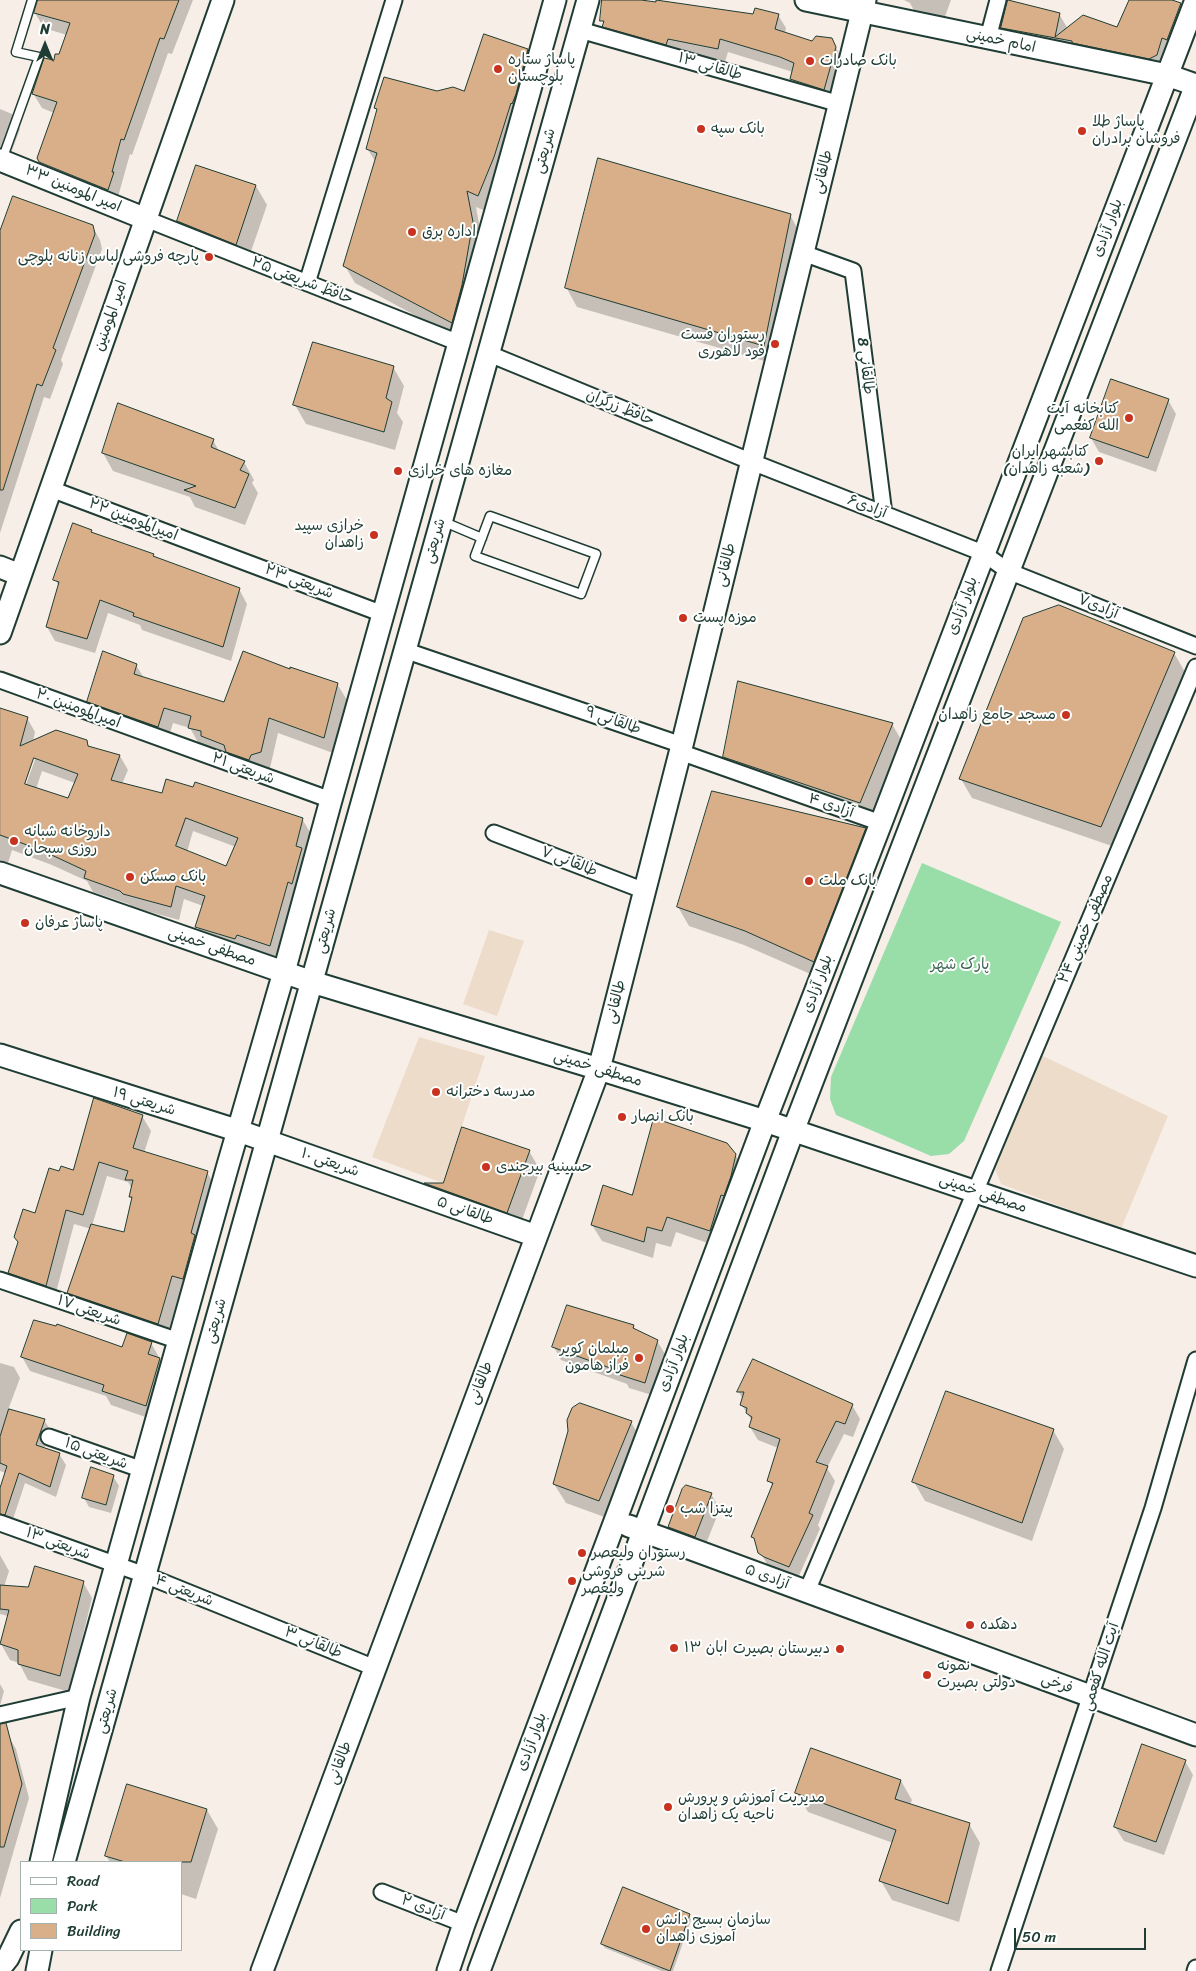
<!DOCTYPE html>
<meta charset="utf-8">
<style>
body{margin:0}
#map{position:relative;width:1196px;height:1971px;overflow:hidden;background:#f7efe7;font-family:Sriracha,sans-serif}
canvas{display:block}
.legend{position:absolute;left:20px;top:1861px;width:162px;height:90px;box-sizing:border-box;background:#fff;border:1px solid #a5b1ae;margin:0;padding:6px 9px;list-style:none;font-size:15px;color:#1f3d34}
.legend li{display:flex;align-items:center;gap:10px;height:25px}
.legend b{width:25px;border:1px solid #a5b1ae}
.north{position:absolute;left:20px;top:20px;width:50px;height:50px;-webkit-text-stroke:4px #fff;paint-order:stroke;rotate:0deg;font-size:14px;font-weight:700;line-height:20px;text-align:center;color:#1f3d34}
.north::after{content:'';display:block;margin:auto;width:18px;height:22px;background:#1f3d34;clip-path:polygon(50% 0,100% 100%,50% 72%,0 100%)}
.scale{position:absolute;left:1014px;top:1928px;width:132px;height:22px;box-sizing:border-box;border:2px solid #1f3d34;border-top:0;padding-left:6px;font-size:15px;line-height:18px;white-space:nowrap;color:#1f3d34;-webkit-text-stroke:4px #fff;paint-order:stroke}
</style>
<div id="map">
<canvas width="1196" height="1971"></canvas>
<ul class="legend">
<li><b style="height:6px;background:#fff"></b>Road</li>
<li><b style="height:14px;background:#99dda9"></b>Park</li>
<li><b style="height:14px;background:#d8af89"></b>Building</li>
</ul>
<div class="north">N</div>
<div class="scale">50 m</div>
</div>
<script>
const context = document.querySelector('canvas').getContext('2d');
context.lineJoin = 'round';
function paint(path, color) { context.fillStyle = color; context.fill(path, 'evenodd'); }
function stroke(path, color, width, dash) { context.strokeStyle = color; context.lineWidth = width; context.lineCap = dash ? 'butt' : 'round'; context.setLineDash(dash || []); context.stroke(path); }
function write(font, color, halo, rows, align = 'center') {
  context.font = font + ' Sriracha,"Playpen Sans Arabic",sans-serif'; context.lineWidth = 4; context.setLineDash([]); context.textBaseline = 'middle'; context.strokeStyle = halo; context.fillStyle = color; for (const [text, x, y, turn = 0] of rows) {
    context.save(); context.translate(x, y); context.rotate((+turn || 0) * Math.PI / 180); context.textAlign = isNaN(turn) ? turn : align; if (halo) context.strokeText(text, 0, 0); context.fillText(text, 0, 0); context.restore();
  }
}
paint(new Path2D(`
 M489 930 524 941 497 1016 463 1004Z
 M419 1037 485 1056 443 1183 372 1157Z
 M1041 1055 1168 1116 1121 1229 1001 1184 995 1169Z`), '#eedccb');
paint(new Path2D(`
 M922 863 1061 922 964 1141 949 1154 931 1156 836 1115 830 1099 831 1077Z`), '#99dda9');
paint(new Path2D(`
 M39 0H193L172 54 168 53 132 155 130 154 116 204 49 177 38 158 54 113 42 108 33 93 60 55 67 35 44 28 35 13Z
 M608 0H631L754 16 778 15 786 28 785 34 813 43 831 39 844 62 831 103 799 93 791 79 793 72 728 52 725 62 612 40 602 20Z
 M904 0H951L942 25 919 20 910 3Z
 M1130 0H1169L1180 4 1189 19 1164 69 1010 42 1002 28 1059 14 1068 29H1118Z
 M527 50 538 67 488 212 476 207 482 240 461 340 355 283 345 266 376 163 367 148 377 111 376 108 437 92H465Z
 M0 109 12 114 20 129 8 161 0 158Z
 M256 186 267 205 247 263 189 240 178 221Z
 M790 215 801 235 775 364 577 307 566 287Z
 M92 226 100 240 102 249 61 360 63 364 50 399 44 397 0 533V234Z
 M393 367 404 386 397 413 403 422 395 450 306 424 295 405Z
 M1168 400 1176 414 1156 472 1099 452 1091 438Z
 M213 440 220 453 244 462 254 480 252 483 258 493 245 525 195 507 190 497 113 471 103 453Z
 M91 531 92 533 153 555 155 558 239 589 247 604 231 661 142 630 140 625 108 613 95 653 55 641 47 627 59 587 55 579Z
 M1174 653 1185 672 1112 846 972 798 961 779Z
 M136 665 144 678 225 703 291 671 337 684 347 700 333 753 278 733 270 768 260 771 211 752 208 746 199 744 190 728 173 723 167 743 98 718 88 701Z
 M0 714 27 718 35 732 33 742 86 741 90 748 120 756 128 770 122 784 163 794 302 819 310 832 304 855 309 863 278 959 205 940 197 926 203 906 184 899 179 920 132 907 129 904 93 892 87 881 52 865 12 850 8 863 0 860ZM33 757H36L24 790 22 789ZM42 771 75 783 69 800 36 789ZM193 831 236 847 227 868 187 852Z
 M892 724 903 743 871 822 736 776 725 757Z
 M865 829 876 848 824 980 744 945 689 926 678 907Z
 M142 1116 151 1131 144 1153 207 1172 215 1187 191 1293 181 1290 166 1338 77 1308 69 1293 91 1229 74 1224 54 1300 17 1287 9 1273 36 1215 60 1173 74 1172ZM107 1176 128 1182 132 1189 130 1197 133 1201 125 1234 92 1226Z
 M529 1151 540 1170 518 1231 436 1202 426 1184H444Z
 M735 1154 744 1171 719 1247 676 1232 671 1247 656 1243 653 1258 602 1241 592 1225 633 1197Z
 M633 1326 636 1331 657 1341 665 1354 652 1395 629 1388 627 1384 561 1360 554 1347Z
 M151 1343 168 1373 154 1420 111 1405 106 1396 30 1371 22 1357 123 1348Z
 M754 1360 852 1405 860 1419 853 1437 844 1434 827 1468 835 1481 818 1525 820 1529 797 1580 768 1566 752 1536 773 1487 769 1480 778 1448 758 1440 750 1427 752 1421 741 1404 743 1400 739 1392Z
 M0 1363 14 1367 20 1378 8 1410 44 1420 51 1431 44 1449 59 1454 66 1465 56 1497 25 1483 11 1525 0 1528V1493L6 1473 0 1471Z
 M631 1422 642 1441 610 1519 566 1503 554 1484Z
 M1053 1430 1064 1449 1032 1541 925 1501 914 1482Z
 M113 1476 119 1486 111 1513 89 1507 84 1498Z
 M686 1486 711 1494 720 1509 703 1551 678 1541 669 1527Z
 M0 1555 9 1571 4 1587 29 1589 83 1582 92 1598 69 1692 28 1680 19 1663 10 1660 1 1644 8 1616 0 1614Z
 M0 1684 4 1691 0 1706Z
 M9 1737 16 1749 29 1798 0 1898V1739Z
 M812 1749 901 1781 912 1800 910 1805 969 1824 980 1843 959 1922 892 1900 881 1881 893 1843 808 1812 797 1793Z
 M1185 1761 1193 1775 1164 1855 1124 1841 1115 1827Z
 M207 1810 218 1829 196 1899 181 1894V1862H110L106 1856Z
 M689 1915 691 1920 673 1971H662L605 1948 602 1944Z`), '#0003');
const building = new Path2D(`
 M38 0H179L164 39 160 38 124 140 121 139 112 172H114L108 190 39 162 37 158 57 102 32 94 44 58 54 60 55 54H59L70 23 34 13Z
 M602 0H641L656 2V0L753 14 755 8 779 14 775 29 812 41 816 36 832 38 836 47 824 90 790 79 794 63 780 57 720 39 718 49 668 39 666 45 602 27 604 21H600Z
 M1008 0 1060 13 1055 37 1083 15 1117 27 1129 0H1172L1181 3 1167 40 1162 38 1157 55 1149 59 1072 43V41L1001 28Z
 M484 34 528 49 516 94 512 104 511 103 494 157 478 196 467 191 473 222 462 285 452 323 343 266 377 153 366 149 377 109 374 108 384 77 437 91 453 87 464 91Z
 M598 158 791 214 764 346 565 288Z
 M196 165 256 185 236 245 177 221Z
 M13 196 93 225 95 234 53 348 56 350 42 386 37 384 3 490H0V231Z
 M313 342 394 366 386 398 392 402 384 432 293 405Z
 M1111 379 1169 399 1148 458 1090 438Z
 M118 403 214 439 211 447 245 461 240 470 249 474 235 508 184 490 196 486 102 453Z
 M73 523 92 530 91 532 154 554 153 556 240 588 223 647 133 616 134 613 100 600 87 639 46 627 59 582 53 580Z
 M1059 605 1175 652 1101 827 959 779 1023 618Z
 M103 651 137 664 134 674 224 702 243 651 290 669V667L338 683 324 738 269 718 261 752 251 755 249 760 226 752 224 745 201 736V731L188 728 191 716 164 708 158 727 87 702Z
 M738 681 893 723 860 803 723 757Z
 M0 708 28 717 20 746 56 730 87 740 88 746 120 755 111 780 162 793 166 779 193 787 195 782 303 818 296 846 302 848 292 884 288 882 270 946 237 935 235 939 195 927 205 896 176 886 171 907 123 894 120 891 84 878 86 871 43 851 0 835ZM34 758 78 774 68 798 25 784ZM186 818 238 838 226 866 176 846Z
 M712 791 866 828 814 962 745 931 677 907Z
 M94 1098 143 1115 133 1148 208 1171 191 1233 195 1235 183 1279 172 1276 158 1324 67 1293 91 1224 124 1232 132 1197H129L133 1180H125L128 1171 99 1162 83 1215 66 1210 46 1286 8 1273 18 1242 14 1237 23 1209 35 1213 49 1168 59 1171 61 1166 73 1170Z
 M654 1118 727 1143 736 1154 731 1176 724 1196 721 1195 710 1231 667 1217 662 1231 647 1227 644 1242 591 1225 603 1185 632 1195Z
 M462 1127 530 1150 507 1213 424 1183H443Z
 M567 1305 634 1325 633 1328 658 1340 645 1383 620 1375 621 1372 552 1347Z
 M34 1320 56 1326 57 1324 122 1347 127 1333 152 1342 148 1354 160 1358 146 1406 102 1391 104 1385 21 1357Z
 M753 1359 853 1404 845 1424 836 1421 816 1462 828 1466 809 1513 813 1515 789 1567 764 1557 758 1553 754 1538 751 1537 773 1483 767 1481 780 1439 749 1427 752 1417 746 1413 747 1408 740 1405 744 1392H737Z
 M946 1391 1054 1429 1022 1523 912 1482Z
 M580 1403 632 1421 599 1501 553 1484 568 1431 567 1420 572 1408Z
 M9 1409 45 1419 36 1445 60 1453 50 1487 19 1473 5 1515 0 1514V1488L7 1466 0 1463V1437Z
 M91 1467 114 1475 106 1505 82 1498Z
 M686 1485 712 1493 695 1537 668 1527 682 1489Z
 M35 1566 84 1581 60 1676 18 1664V1650L0 1644 9 1610 0 1609V1585L28 1587Z
 M6 1723 22 1784 4 1847H0V1724Z
 M1142 1744 1186 1760 1156 1842 1114 1827Z
 M811 1748 901 1780 895 1799 970 1823 948 1904 879 1881 896 1830 795 1793Z
 M127 1784 207 1809 191 1862H125L105 1856Z
 M623 1887 690 1914 670 1971 601 1944Z`);
paint(building, '#d8af89');
stroke(building, '#1f3d34', 1);
const lane = new Path2D(`
 M2 160 39 57 16 52 32 0
 M490 516 596 554 581 594 475 556Z
 M442 521 482 538`);
const street = new Path2D(`
 M580 30 840 104
 M988 38 998 0
 M146 219 459 343
 M803 253 853 271 884 514
 M307 283 394 0
 M487 353 752 462 983 553 1008 571 1196 646
 M51 489 383 614
 M404 650 682 745
 M0 680 331 800
 M680 752 881 823
 M494 833 645 891
 M0 1280 179 1341
 M49 1437 143 1470
 M0 1523 145 1575 375 1668
 M807 1591 1196 667
 M0 1715 79 1697
 M382 1892 464 1924
 M999 1971 1153 1508 1196 1360
 M1195 1971 1196 1968`);
const secondary = new Path2D(`
 M806 0 1167 75 1196 85
 M0 160 146 219
 M0 567 20 575
 M0 633 223 0
 M0 873 312 982 599 1069 765 1121 1196 1266
 M0 1055 239 1131 536 1236
 M629 1526 1196 1735
 M41 1862 79 1697 228 1165 284 972 331 800 555 0
 M64 1862 588 0
 M0 1968 8 1958 21 1931
 M37 1971 41 1950
 M262 1971 599 1069 682 745 865 0
 M448 1971 464 1924 765 1121 881 823 1196 0
 M479 1971 793 1131 1196 85`);
stroke(lane, '#1f3d34', 11);
stroke(street, '#1f3d34', 19);
stroke(secondary, '#1f3d34', 25);
stroke(lane, '#fff', 8);
stroke(street, '#fff', 15);
stroke(secondary, '#fff', 21);
for (const [x, y, r, color] of [
 [810,61,5,"#c8321e"],
 [498,69,5,"#c8321e"],
 [701,129,5,"#c8321e"],
 [1082,131,5,"#c8321e"],
 [412,232,5,"#c8321e"],
 [209,257,5,"#c8321e"],
 [775,344,5,"#c8321e"],
 [1129,418,5,"#c8321e"],
 [1099,461,5,"#c8321e"],
 [398,471,5,"#c8321e"],
 [374,535,5,"#c8321e"],
 [683,618,5,"#c8321e"],
 [1066,715,5,"#c8321e"],
 [14,841,5,"#c8321e"],
 [130,877,5,"#c8321e"],
 [809,881,5,"#c8321e"],
 [25,923,5,"#c8321e"],
 [436,1092,5,"#c8321e"],
 [622,1117,5,"#c8321e"],
 [486,1167,5,"#c8321e"],
 [639,1358,5,"#c8321e"],
 [670,1509,5,"#c8321e"],
 [582,1553,5,"#c8321e"],
 [572,1581,5,"#c8321e"],
 [970,1625,5,"#c8321e"],
 [674,1648,5,"#c8321e"],
 [840,1649,5,"#c8321e"],
 [927,1675,5,"#c8321e"],
 [668,1807,5,"#c8321e"],
 [646,1929,5,"#c8321e"]
]) { const dot = new Path2D(); dot.arc(x, y, r, 0, 2 * Math.PI); context.fillStyle = color; context.fill(dot); stroke(dot, '#fff', 2); }
write('15px', '#1f3d34', '#fff', [
 ["امام خمینی",1001,41,12],
 ["طالقانی ۱۳",710,67,16],
 ["شریعتی",545,151,-74],
 ["طالقانی",823,172,-76],
 ["امیر المومنین ۳۳",73,189,22],
 ["بلوار آزادی",1108,228,-69],
 ["حافظ شریعتی ۲۵",302,281,21],
 ["امیر المومنین",111,316,-71],
 ["طالقانی 8",865,366,83],
 ["حافظ زرگران",620,408,22],
 ["آزادی۶",867,507,21],
 ["امیرالمومنین ۲۲",133,520,21],
 ["شریعتی",435,541,-74],
 ["طالقانی",726,565,-76],
 ["شریعتی ۲۳",299,582,21],
 ["بلوار آزادی",963,606,-69],
 ["آزادی۷",1098,607,22],
 ["امیرالمومنین ۲۰",78,709,20],
 ["طالقانی ۹",613,721,19],
 ["شریعتی ۲۱",243,769,20],
 ["آزادی ۴",831,806,19],
 ["طالقانی ۷",569,862,21],
 ["مصطفی خمینی ۲۴",1086,929,-67],
 ["شریعتی",326,931,-75],
 ["مصطفی خمینی",212,947,19],
 ["بلوار آزادی",818,984,-69],
 ["طالقانی",616,1002,-76],
 ["مصطفی خمینی",598,1069,17],
 ["شریعتی ۱۹",144,1102,17],
 ["شریعتی ۱۰",330,1163,19],
 ["مصطفی خمینی",983,1194,19],
 ["طالقانی ۵",465,1211,19],
 ["شریعتی ۱۷",89,1311,19],
 ["شریعتی",216,1321,-74],
 ["بلوار آزادی",674,1363,-69],
 ["طالقانی",481,1383,-69],
 ["شریعتی ۱۵",96,1454,20],
 ["شریعتی ۱۳",58,1544,20],
 ["آزادی ۵",767,1577,20],
 ["شریعتی ۴",184,1591,22],
 ["طالقانی ۳",313,1643,22],
 ["آیت الله کفعمی",1101,1667,-72],
 ["فرخی",1057,1684,20],
 ["شریعتی",107,1711,-74],
 ["بلوار آزادی",532,1742,-69],
 ["طالقانی",340,1763,-70],
 ["آزادی ۲",423,1908,21]
]);
write('15px', '#1f3d34', '#fff', [
 ["پاساژ ستاره",508,60],
 ["بلوچستان",508,77],
 ["بانک صادرات",820,61],
 ["پاساژ طلا",1092,122],
 ["فروشان برادران",1092,139],
 ["بانک سپه",711,129],
 ["اداره برق",422,232],
 ["پارچه فروشی لباس زنانه بلوچی",199,257,"right"],
 ["رستوران فست",765,335,"right"],
 ["فود لاهوری",765,352,"right"],
 ["کتابخانه آیت",1119,409,"right"],
 ["الله کفعمی",1119,426,"right"],
 ["کتابشهر ایران",1089,452,"right"],
 ["(شعبه زاهدان)",1089,469,"right"],
 ["مغازه های خرازی",408,471],
 ["خرازی سپید",364,526,"right"],
 ["زاهدان",364,543,"right"],
 ["موزه پست",693,618],
 ["مسجد جامع زاهدان",1056,715,"right"],
 ["داروخانه شبانه",24,832],
 ["روزی سبحان",24,849],
 ["بانک مسکن",140,877],
 ["بانک ملت",819,881],
 ["پاساژ عرفان",35,923],
 ["مدرسه دخترانه",446,1092],
 ["بانک انصار",632,1117],
 ["حسینیه بیرجندی",496,1167],
 ["مبلمان کویر",629,1349,"right"],
 ["فراز هامون",629,1366,"right"],
 ["پیتزا شب",680,1509],
 ["رستوران ولیعصر",592,1553],
 ["شرینی فروشی",582,1572],
 ["ولیعصر",582,1589],
 ["دهکده",980,1625],
 ["۱۳ ابان",684,1648],
 ["دبیرستان بصیرت",830,1649,"right"],
 ["نمونه",937,1666],
 ["دولتی بصیرت",937,1683],
 ["مدیریت آموزش و پرورش",678,1798],
 ["ناحیه یک زاهدان",678,1815],
 ["سازمان بسیج دانش",656,1920],
 ["آموزی زاهدان",656,1937]
], 'left');
write('15px', '#3e6551', '#fff', [
 ["پارک شهر",960,965]
]);
</script>
